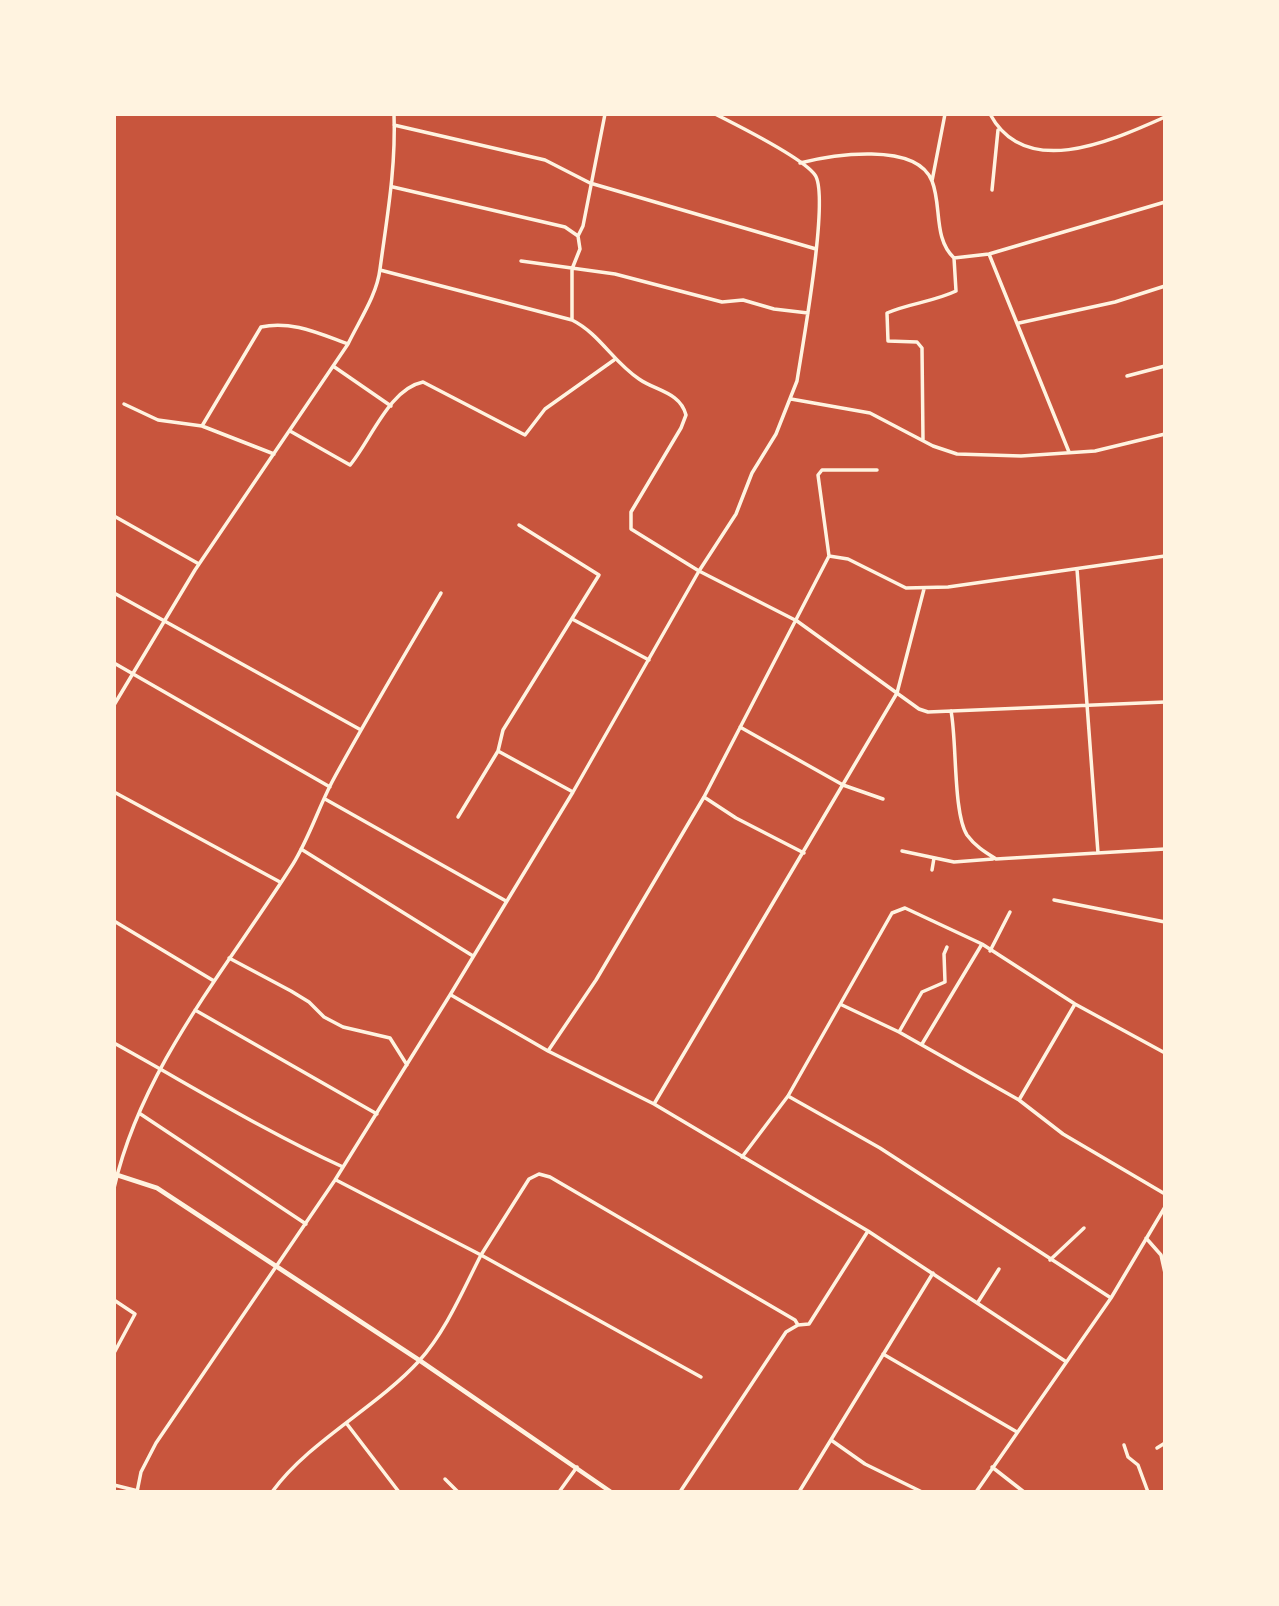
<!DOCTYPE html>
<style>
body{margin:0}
#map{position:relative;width:1279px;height:1606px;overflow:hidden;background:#c8553d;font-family:Signika,sans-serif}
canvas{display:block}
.frame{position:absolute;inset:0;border:116px solid #fff3e0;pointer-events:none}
</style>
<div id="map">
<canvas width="1279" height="1606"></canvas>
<div class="frame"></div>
</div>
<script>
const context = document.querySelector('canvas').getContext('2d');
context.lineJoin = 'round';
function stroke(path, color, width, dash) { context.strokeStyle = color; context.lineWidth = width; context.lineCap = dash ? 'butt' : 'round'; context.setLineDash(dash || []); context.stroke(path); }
stroke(new Path2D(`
 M114 114H119
 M990 114C1026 181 1113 140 1165 117
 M394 125 545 160 590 183 816 249
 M800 163C831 155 916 141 932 181 942 206 933 238 954 258L989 254 1165 202
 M932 181 945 114
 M393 187 565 227 578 236 580 249 572 269V320
 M992 190 998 130
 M578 236 583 226 605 114
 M989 254 1069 452
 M521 261 615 274 722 302 743 300 774 309 808 313
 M380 270 572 320C600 334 613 362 639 379 656 391 680 392 686 415L681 428 631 512V529L699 571 797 621 919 709 928 712 1165 702
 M1019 323 1115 302 1165 286
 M333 366 391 406
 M1127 376 1165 366
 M791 399 870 413 933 446 957 454 1021 456 1095 451 1165 434
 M124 404 158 420 202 426 274 454
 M202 426 261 327C291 320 320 334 348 344
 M290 431 350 465C371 440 389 389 423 382L525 435 545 409 614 360
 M923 440 922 348 917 342 888 341 887 313C910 303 933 302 956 291L954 258
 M114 516 199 564
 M829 556 818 475 822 470H877
 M1077 569 1098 853
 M114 593 361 730
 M574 620 649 660
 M114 663 330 787
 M114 705 195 570 348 344C359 321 377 295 380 269 387 217 396 168 394 114
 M951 711C957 741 953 813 967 835 975 846 985 852 996 859L1165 849
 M740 727 843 785 883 799
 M498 751 573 792
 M114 792 280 882
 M704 797 736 818 804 853
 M325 799 506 901
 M458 817 498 751 503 730 599 575 519 525
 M301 849 473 956
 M902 851 954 862 993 859
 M932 870 934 858
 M1054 900 1165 922
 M114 921 214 981
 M990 951 1010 912
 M229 958 291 991 309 1002 324 1017 343 1027 390 1038 407 1065
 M451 995 548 1051 654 1104 868 1231 1065 1361
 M842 1005 899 1032 1019 1100 1063 1134 1165 1194
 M195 1010 377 1114
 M899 1032 922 992 945 982 944 954 947 947
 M114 1043C190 1085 264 1131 343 1167
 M922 1044 982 944
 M548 1051 596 980 704 797 829 556 848 559 906 588 948 587 1165 556
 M788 1096 880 1148 1111 1298
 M1019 1100 1075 1004
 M654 1104 897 693 924 589
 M139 1113 306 1224
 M742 1157 788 1096 892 913 905 908 982 944 1075 1004 1165 1053
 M114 1188C142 1066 228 967 293 864 309 838 318 809 332 782 367 718 404 656 441 593
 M1146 1238 1161 1255 1165 1273
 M1050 1260 1084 1228
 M114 1300 135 1314 114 1353
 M978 1302 999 1269
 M798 1325 809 1324 868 1231
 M883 1354 1017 1432
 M347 1424 399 1492
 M831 1440 865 1464 922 1492
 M1124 1445 1128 1457 1138 1465 1148 1492
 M1157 1448 1165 1443
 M992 1467 1024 1492
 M445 1479 458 1492
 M114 1485 138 1491
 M137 1492 141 1472 156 1443 335 1180 450 995 573 792 699 571 736 514 752 473 776 434 797 381C802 348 830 196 815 175 804 159 735 124 715 114
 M272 1492C309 1441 376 1408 419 1361 446 1331 463 1290 481 1255L336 1180
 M559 1492 577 1467
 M680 1492 786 1332 798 1325 795 1320 550 1177 539 1174 529 1179 481 1255 701 1377
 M799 1492 933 1273
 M976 1492 1111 1298 1165 1207`), '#fff3e0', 3.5);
stroke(new Path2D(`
 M114 1174 157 1188 419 1360 611 1492`), '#fff3e0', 4.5);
</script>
